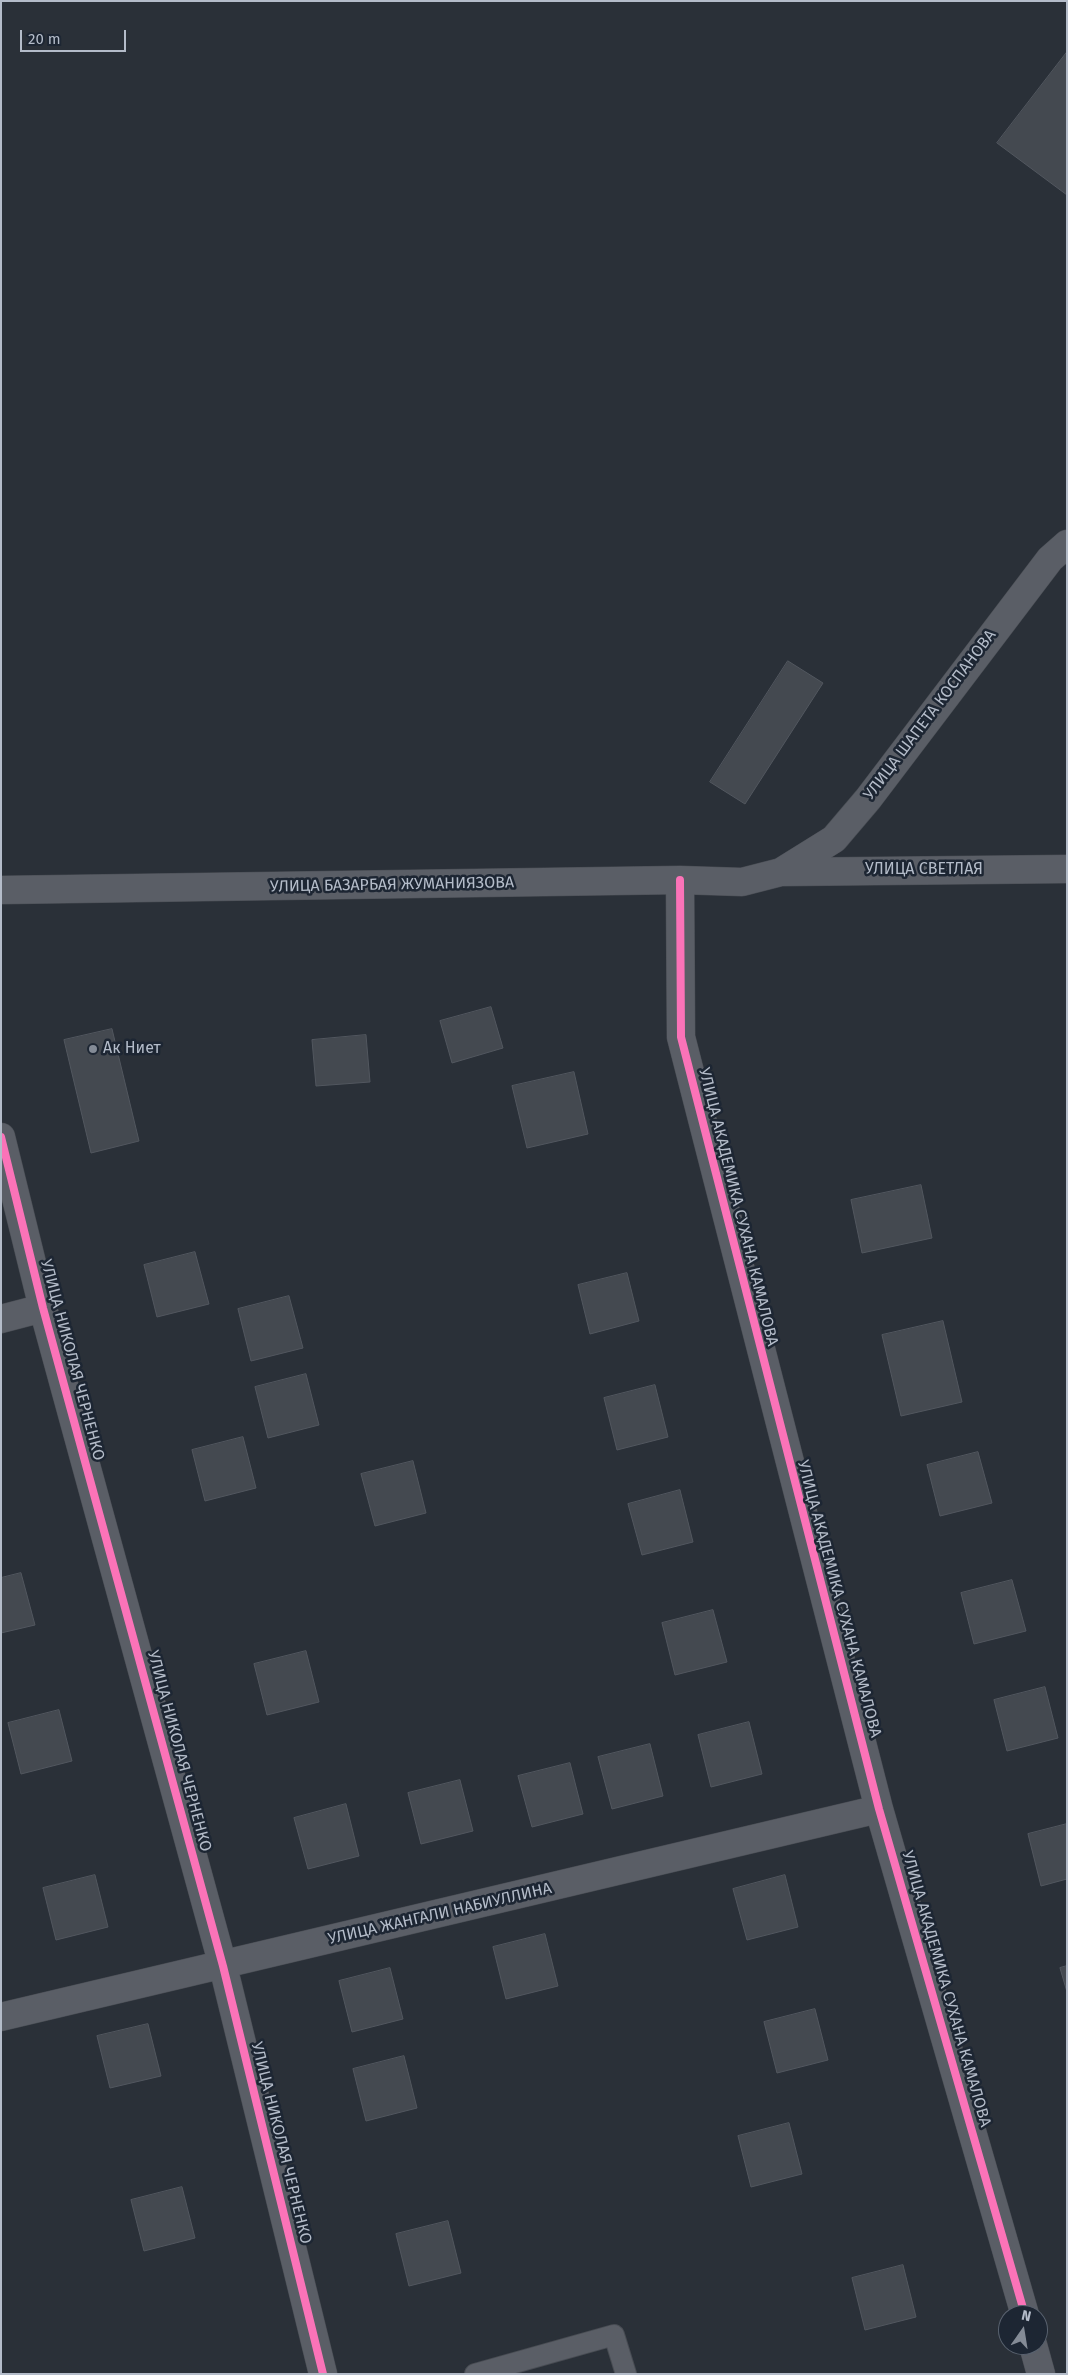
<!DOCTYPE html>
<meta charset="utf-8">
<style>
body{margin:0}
#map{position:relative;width:1068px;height:2375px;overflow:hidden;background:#2a3038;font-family:"Fira Sans",sans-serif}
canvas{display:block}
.frame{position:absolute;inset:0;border:2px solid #b4bcc9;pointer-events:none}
.north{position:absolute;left:998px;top:2305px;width:50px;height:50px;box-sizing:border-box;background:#1d2633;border:1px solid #59626f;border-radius:50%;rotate:13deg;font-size:14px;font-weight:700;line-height:20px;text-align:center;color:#b4bcc9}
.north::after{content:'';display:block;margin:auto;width:18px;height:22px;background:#848b96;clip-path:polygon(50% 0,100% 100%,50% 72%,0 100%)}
.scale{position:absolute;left:20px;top:30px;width:106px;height:22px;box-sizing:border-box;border:2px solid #b4bcc9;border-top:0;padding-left:6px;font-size:15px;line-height:18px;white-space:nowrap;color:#b4bcc9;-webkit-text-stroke:4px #1d2633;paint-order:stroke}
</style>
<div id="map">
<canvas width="1068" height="2375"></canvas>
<div class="frame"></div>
<div class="north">N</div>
<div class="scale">20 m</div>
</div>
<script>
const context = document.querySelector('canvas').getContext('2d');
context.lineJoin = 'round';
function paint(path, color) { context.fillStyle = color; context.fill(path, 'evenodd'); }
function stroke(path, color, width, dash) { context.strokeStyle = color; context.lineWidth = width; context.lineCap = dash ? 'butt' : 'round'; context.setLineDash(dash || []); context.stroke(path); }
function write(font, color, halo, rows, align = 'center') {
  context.font = font + ' "Fira Sans",sans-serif'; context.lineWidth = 5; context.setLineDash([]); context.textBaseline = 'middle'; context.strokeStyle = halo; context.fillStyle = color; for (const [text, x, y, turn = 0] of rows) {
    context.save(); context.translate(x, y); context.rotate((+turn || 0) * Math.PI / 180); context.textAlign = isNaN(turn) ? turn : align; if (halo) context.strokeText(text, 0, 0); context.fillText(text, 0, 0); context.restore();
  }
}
const building = new Path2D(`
 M1067 52V195L997 143Z
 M788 661 823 683 745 804 710 782Z
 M491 1007 503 1048 452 1063 440 1021Z
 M112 1029 139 1141 91 1153 64 1040Z
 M366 1035 370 1082 316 1086 312 1040Z
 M574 1072 588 1134 527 1148 512 1086Z
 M921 1185 932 1238 862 1253 851 1200Z
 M195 1252 209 1304 157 1317 144 1265Z
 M627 1273 639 1321 590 1334 578 1285Z
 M289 1296 303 1348 251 1361 238 1309Z
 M943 1321 962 1402 901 1416 882 1335Z
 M306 1374 319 1425 268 1438 255 1387Z
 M655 1385 668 1437 617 1450 604 1398Z
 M243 1437 256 1488 205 1501 192 1450Z
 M978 1452 992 1503 940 1516 927 1465Z
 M413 1461 426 1513 375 1526 361 1474Z
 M680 1490 693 1542 642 1555 628 1504Z
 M21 1573 35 1625 1 1633V1578Z
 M1012 1580 1026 1631 974 1644 961 1593Z
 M713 1610 727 1662 675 1675 662 1623Z
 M306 1651 319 1702 267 1715 254 1664Z
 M1045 1687 1058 1738 1007 1751 994 1700Z
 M59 1710 72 1761 21 1774 8 1723Z
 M749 1722 762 1774 711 1787 698 1735Z
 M650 1744 663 1796 612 1809 598 1757Z
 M570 1763 583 1814 532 1827 518 1776Z
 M460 1780 473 1831 421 1844 408 1793Z
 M346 1804 359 1856 308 1869 294 1818Z
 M1067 1824V1879L1041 1886 1028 1834Z
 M95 1875 108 1927 56 1940 43 1888Z
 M785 1875 798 1927 747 1940 733 1889Z
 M545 1934 558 1986 506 1999 493 1947Z
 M1067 1966V1992L1060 1968Z
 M390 1968 403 2019 352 2032 339 1981Z
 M815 2009 828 2060 777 2073 764 2022Z
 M148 2024 161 2076 110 2088 97 2036Z
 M404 2056 417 2108 366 2121 353 2069Z
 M789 2123 802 2174 751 2187 738 2136Z
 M182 2187 195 2238 144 2251 131 2200Z
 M448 2221 461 2273 409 2286 396 2234Z
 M903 2265 916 2317 865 2330 852 2278Z`);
paint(building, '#444950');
stroke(building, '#52575f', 1);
const service = new Path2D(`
 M475 2374 614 2335 626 2374`);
const minor = new Path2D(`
 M781 872 834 839 868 799 1050 559 1067 544
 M680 880 681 1037 879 1809 1025 2315
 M1 890 680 880 742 882 781 872 1067 869
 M1 1137 43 1308 223 1966 323 2374
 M1 1319 43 1308
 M1 2017 879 1809
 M1033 2345 1041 2374`);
stroke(service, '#484c53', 22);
stroke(minor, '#484c53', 29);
stroke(service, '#5a5e66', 20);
stroke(minor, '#5a5e66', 28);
stroke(new Path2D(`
 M680 880 681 1037 879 1809 1025 2315
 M1 1137 43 1308 223 1966 323 2374`), '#fb73b8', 8);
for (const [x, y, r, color] of [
 [93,1049,5,"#848b96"]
]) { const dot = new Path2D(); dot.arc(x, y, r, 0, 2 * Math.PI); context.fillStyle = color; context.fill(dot); stroke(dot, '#1d2633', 2); }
write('16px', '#b4bcc9', '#1d2633', [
 ["УЛИЦА ШАПЕТА КОСПАНОВА",930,715,-53],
 ["УЛИЦА СВЕТЛАЯ",924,870],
 ["УЛИЦА БАЗАРБАЯ ЖУМАНИЯЗОВА",392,885,-1],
 ["УЛИЦА АКАДЕМИКА СУХАНА КАМАЛОВА",738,1207,76],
 ["УЛИЦА НИКОЛАЯ ЧЕРНЕНКО",72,1360,75],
 ["УЛИЦА АКАДЕМИКА СУХАНА КАМАЛОВА",839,1599,75],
 ["УЛИЦА НИКОЛАЯ ЧЕРНЕНКО",179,1751,75],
 ["УЛИЦА ЖАНГАЛИ НАБИУЛЛИНА",440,1914,-13],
 ["УЛИЦА АКАДЕМИКА СУХАНА КАМАЛОВА",946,1989,74],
 ["УЛИЦА НИКОЛАЯ ЧЕРНЕНКО",281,2143,76]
]);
write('16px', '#b4bcc9', '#1d2633', [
 ["Ак Ниет",103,1049]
], 'left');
</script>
